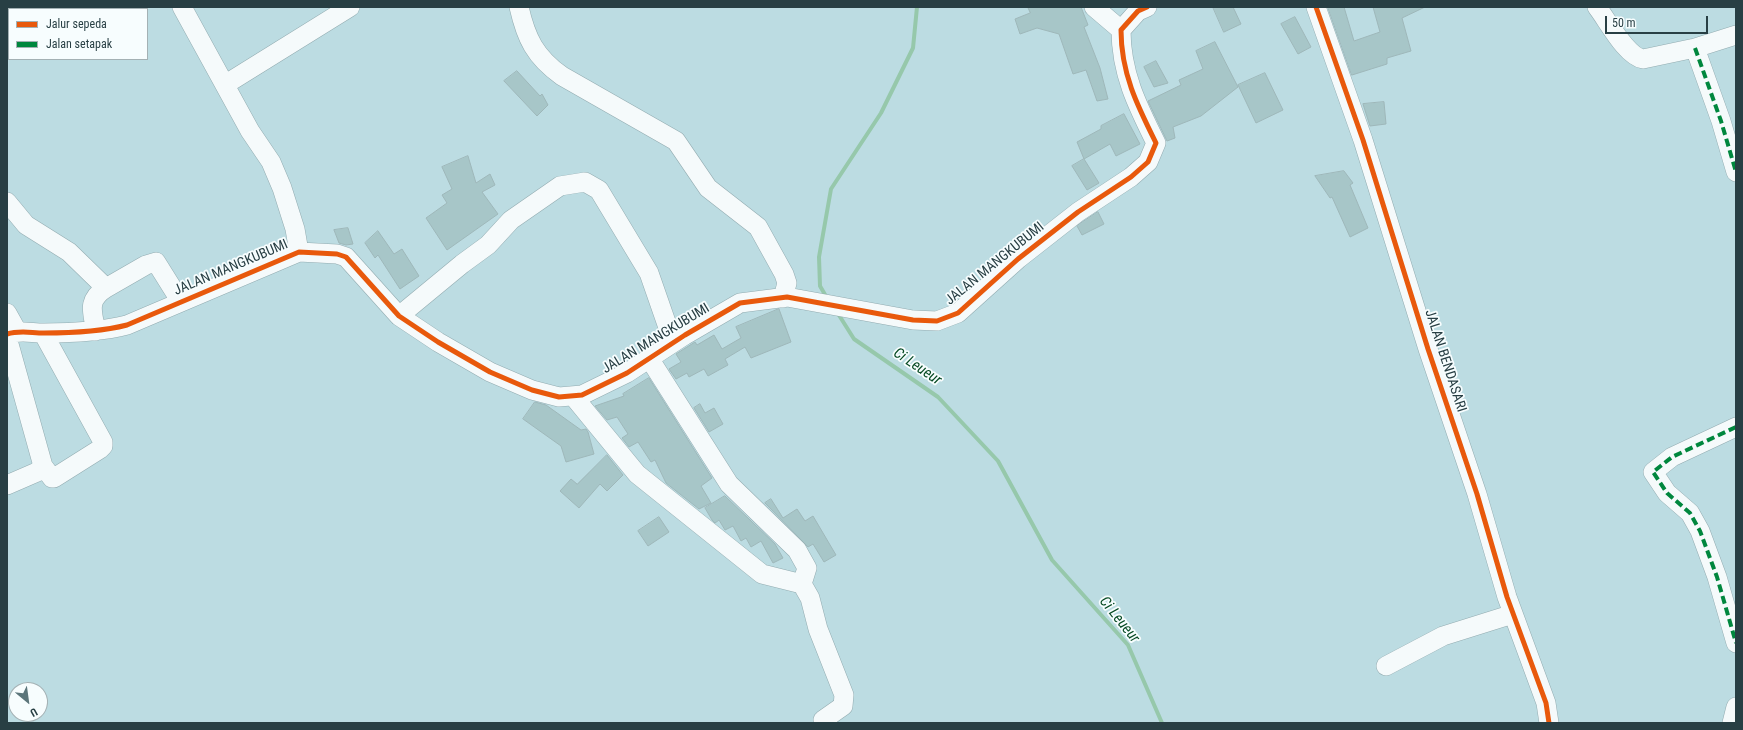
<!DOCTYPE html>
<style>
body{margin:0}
#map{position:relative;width:1743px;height:730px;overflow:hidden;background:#bcdce2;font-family:"Roboto Condensed",sans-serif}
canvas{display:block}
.frame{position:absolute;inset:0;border:8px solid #283f44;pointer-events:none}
.legend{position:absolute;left:8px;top:8px;width:140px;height:52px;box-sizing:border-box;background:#f7fdfe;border:1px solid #a4b1b4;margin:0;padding:5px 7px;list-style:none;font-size:12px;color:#283f44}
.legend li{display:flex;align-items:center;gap:8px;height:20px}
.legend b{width:20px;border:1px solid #a4b1b4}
.north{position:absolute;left:8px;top:682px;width:40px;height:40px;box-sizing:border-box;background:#f7fdfe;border:1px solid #a4b1b4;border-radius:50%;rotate:151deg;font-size:11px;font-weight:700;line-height:16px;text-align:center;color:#283f44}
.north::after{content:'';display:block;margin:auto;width:14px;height:18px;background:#5c767b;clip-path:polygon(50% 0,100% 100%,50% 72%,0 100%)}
.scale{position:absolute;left:1605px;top:16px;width:103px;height:18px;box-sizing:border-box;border:2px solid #283f44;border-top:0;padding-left:5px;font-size:12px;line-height:14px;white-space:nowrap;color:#283f44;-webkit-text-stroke:3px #f7fdfe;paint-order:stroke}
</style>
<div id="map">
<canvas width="1743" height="730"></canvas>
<div class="frame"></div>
<ul class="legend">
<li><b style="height:5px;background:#e8590c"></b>Jalur sepeda</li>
<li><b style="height:5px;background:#00873e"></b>Jalan setapak</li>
</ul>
<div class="north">U</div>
<div class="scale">50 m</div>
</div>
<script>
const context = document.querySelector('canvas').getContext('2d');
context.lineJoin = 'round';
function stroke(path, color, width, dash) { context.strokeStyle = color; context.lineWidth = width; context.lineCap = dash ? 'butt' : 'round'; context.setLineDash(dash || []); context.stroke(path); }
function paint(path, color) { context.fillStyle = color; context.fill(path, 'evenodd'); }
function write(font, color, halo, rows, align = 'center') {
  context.font = font + ' "Roboto Condensed",sans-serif'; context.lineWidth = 3.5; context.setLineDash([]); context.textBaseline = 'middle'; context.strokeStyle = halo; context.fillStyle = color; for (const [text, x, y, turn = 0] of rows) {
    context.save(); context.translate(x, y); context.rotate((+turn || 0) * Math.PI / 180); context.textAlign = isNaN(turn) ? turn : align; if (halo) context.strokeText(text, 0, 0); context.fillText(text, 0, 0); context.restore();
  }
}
stroke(new Path2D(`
 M827 298 820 286 819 257 831 189 881 113 913 48 917 7
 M837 312 854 339 938 397 998 461 1052 560 1128 645 1162 723`), '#96c8ab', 4);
const building = new Path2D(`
 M1028 7H1081L1088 25 1084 27 1100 68 1108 99 1097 101 1086 70 1073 74 1059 34 1037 28 1020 34 1015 19 1030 13Z
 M1213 7H1233L1241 24 1224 32Z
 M1328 7H1344L1354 41 1380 32 1373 7H1425L1402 18 1411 51 1387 58V64L1352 75Z
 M1295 17 1311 47 1298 54 1281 24Z
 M1215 42 1238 87 1201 116 1173 127 1175 138 1167 141 1148 101 1181 85 1179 80 1203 69 1196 51Z
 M1156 61 1168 83 1154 87 1144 67Z
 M517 71 540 96 542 94 548 105 537 116 504 81Z
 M1265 73 1283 110 1256 123 1238 85Z
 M1384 102 1386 124 1370 126 1363 104Z
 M1124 114 1140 144 1116 156 1110 144 1084 159 1077 142 1101 129V126Z
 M468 156 476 183 490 174 495 185 482 192 498 214 447 250 426 218 447 203 442 195 452 189 442 167Z
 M1084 159 1099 183 1087 190 1072 166Z
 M1344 171 1353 183 1350 185 1368 228 1350 237 1332 197 1330 198 1315 176Z
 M1098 212 1104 224 1082 235 1077 226Z
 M348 228 353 244 346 245 339 243 334 230Z
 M378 231 394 254 402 249 419 276 400 289 378 255 375 258 365 243Z
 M779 309 791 342 751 358 745 347 725 359 728 365 708 376 704 369 689 377 687 373 676 379 669 369 681 362 676 354 695 342 697 345 714 335 722 349 741 338 736 327Z
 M649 378 712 478 701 486 711 503 699 509 666 483 655 460 651 462 638 442 629 447 622 438 628 434 617 417 607 420 595 406 624 396 623 394Z
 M535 402 546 405 581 430 586 429 588 432 594 454 566 462 561 446 523 419Z
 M700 404 705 413 714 408 723 424 709 432 694 408Z
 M607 455 623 475 607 491 600 484 579 508 560 491 571 479 577 484Z
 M725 496 775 544 783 558 773 563 761 541 751 547 746 538 741 541 733 526 725 530 719 520 715 523 712 520 705 508Z
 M771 499 783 518 797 509 805 521 813 516 836 555 824 562 813 544 808 547 765 503Z
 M659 517 669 532 648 546 638 531Z`);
paint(building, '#a7c6c8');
stroke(building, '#9eb7b9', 1);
const minor = new Path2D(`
 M182 7 250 131 271 162 282 188 295 229 299 252
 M519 7C526 38 535 57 562 76L676 141 708 188 758 227 784 274 787 283 783 298
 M1094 7 1121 30
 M1316 7 1363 140 1428 349 1477 494 1507 597 1546 703 1549 723
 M1597 7C1608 21 1626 56 1643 59L1695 48 1736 35
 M1695 48 1721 121 1736 172
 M226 84 350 7
 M7 202 26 225 69 252 106 288 146 265 156 262 181 302
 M7 313 17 331
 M399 316 462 264 488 245 511 220 560 186 585 182 599 190 649 273 673 342
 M96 331C92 311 87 300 106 288
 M7 334C20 330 31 333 44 333 71 333 100 332 127 325L299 252 337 254 346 257 399 316 438 342 490 372 532 390 559 397 582 395 627 373 685 335 740 303 787 297 913 320 937 321 958 313 1018 259 1078 212 1131 177 1148 162 1156 143C1137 105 1121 73 1121 30L1138 11 1147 7
 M7 337 43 466 37 472 7 485
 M649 358 729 484 797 550 807 568 802 584
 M573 396 637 474 762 574 802 584 810 598 818 629 844 695 843 706 823 720
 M1736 427 1672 457 1653 472 1667 493 1690 513 1700 531 1717 577 1736 643
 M43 466 52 478H54L100 449 103 446V442L43 333
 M1386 666 1443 636 1513 614
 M1732 723 1736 707`);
stroke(minor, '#92abb0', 20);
stroke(minor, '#f5fafb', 19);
stroke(new Path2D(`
 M1695 48 1721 121 1736 172
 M1736 427 1672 457 1653 472 1667 493 1690 513 1700 531 1717 577 1736 643`), '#00873e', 4, [8, 4]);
stroke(new Path2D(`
 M1316 7 1363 140 1428 349 1477 494 1507 597 1546 703 1549 723
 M7 334C20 330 31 333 44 333 71 333 100 332 127 325L299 252 337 254 346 257 399 316 438 342 490 372 532 390 559 397 582 395 627 373 685 335 740 303 787 297 913 320 937 321 958 313 1018 259 1078 212 1131 177 1148 162 1156 143C1137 105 1121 73 1121 30L1138 11 1147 7`), '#e8590c', 5);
write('14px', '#283f44', '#f7fdfe', [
 ["JALAN MANGKUBUMI",995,264,-39],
 ["JALAN MANGKUBUMI",231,268,-23],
 ["JALAN MANGKUBUMI",656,339,-31],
 ["JALAN BENDASARI",1445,361,72]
]);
write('italic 15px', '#064a23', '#f7fdfe', [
 ["Ci Leueur",917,367,34],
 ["Ci Leueur",1119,620,51]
]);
</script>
